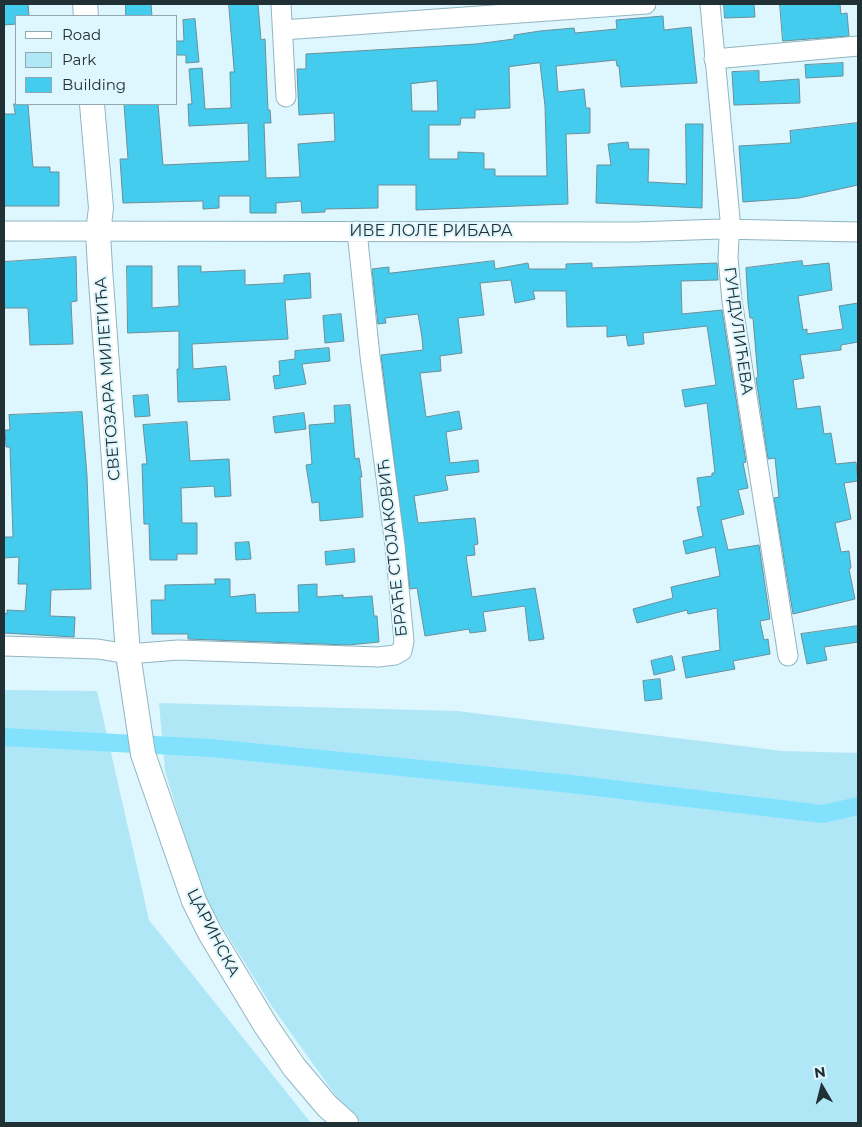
<!DOCTYPE html>
<meta charset="utf-8">
<style>
body{margin:0}
#map{position:relative;width:862px;height:1127px;overflow:hidden;background:#def6fd;font-family:Montserrat,sans-serif}
canvas{display:block}
.frame{position:absolute;inset:0;border:5px solid #203034;pointer-events:none}
.legend{position:absolute;left:15px;top:15px;width:162px;height:90px;box-sizing:border-box;background:#def6fd;border:1px solid #92a7ad;margin:0;padding:6px 9px;list-style:none;font-size:15px;color:#203034}
.legend li{display:flex;align-items:center;gap:10px;height:25px}
.legend b{width:25px;border:1px solid #92a7ad}
.north{position:absolute;left:797px;top:1062px;width:50px;height:50px;-webkit-text-stroke:4px #def6fd;paint-order:stroke;rotate:352deg;font-size:14px;font-weight:700;line-height:20px;text-align:center;color:#203034}
.north::after{content:'';display:block;margin:auto;width:18px;height:22px;background:#203034;clip-path:polygon(50% 0,100% 100%,50% 72%,0 100%)}
</style>
<div id="map">
<canvas width="862" height="1127"></canvas>
<div class="frame"></div>
<ul class="legend">
<li><b style="height:6px;background:#fff"></b>Road</li>
<li><b style="height:14px;background:#b0e7f7"></b>Park</li>
<li><b style="height:14px;background:#4ce"></b>Building</li>
</ul>
<div class="north">N</div>
</div>
<script>
const context = document.querySelector('canvas').getContext('2d');
context.lineJoin = 'round';
function paint(path, color) { context.fillStyle = color; context.fill(path, 'evenodd'); }
function stroke(path, color, width, dash) { context.strokeStyle = color; context.lineWidth = width; context.lineCap = dash ? 'butt' : 'round'; context.setLineDash(dash || []); context.stroke(path); }
function write(font, color, halo, rows, align = 'center') {
  context.font = font + ' Montserrat,sans-serif'; context.lineWidth = 4; context.setLineDash([]); context.textBaseline = 'middle'; context.strokeStyle = halo; context.fillStyle = color; for (const [text, x, y, turn = 0] of rows) {
    context.save(); context.translate(x, y); context.rotate((+turn || 0) * Math.PI / 180); context.textAlign = isNaN(turn) ? turn : align; if (halo) context.strokeText(text, 0, 0); context.fillText(text, 0, 0); context.restore();
  }
}
paint(new Path2D(`
 M4 690 97 691 149 920 311 1123H4Z
 M159 703 457 711 782 751 858 753V1123H362L349 1114 273 1008 203 896 165 771Z`), '#b0e7f7');
stroke(new Path2D(`
 M4 737 211 748 571 784 823 814 858 806`), '#82e2fe', 18);
const building = new Path2D(`
 M4 4H28L29 16H16V24L4 25Z
 M126 4H151L152 16H126Z
 M229 4H258L261 40 265 39 268 110H270L271 123H264L266 178 300 177 298 144 335 141 334 113 299 115 297 69H306V54L476 44 514 39V35L540 31 574 28 575 33 617 29 616 20 663 16 664 30 691 27 697 83 621 87 619 66H617L616 60 556 66 558 92 584 89 586 108H590V133L566 134 568 204 416 210V185H378V208L325 209V212L302 213 301 201 276 203V213H250V196H219V208L203 209V201L123 203 120 159H128L124 104H158L163 165 249 161 248 123 189 126 188 104H192L189 69 202 68 205 109 231 108 230 72H234ZM540 63 545 106 547 176H495V169H484V153L458 152V159H429V125H460L461 118H475V110L510 108 509 67ZM437 81 438 111H412L411 84Z
 M724 4H754L755 17 725 18Z
 M780 4H840L841 14 847 13 849 36 783 41Z
 M195 19 199 62 186 63V55H176V41H184L183 20Z
 M843 63V76L806 78 805 65Z
 M759 71V82L799 79 800 103 734 105 732 72Z
 M14 104H28L33 167H50V172H59V206H4V114H15Z
 M858 123V185L799 198 743 202 739 146 791 143 790 131Z
 M686 124H703L702 208 596 203 597 165H611L608 144 628 142 629 149H649L648 182 686 184Z
 M76 257 77 301 71 302 73 344 30 345 28 308H4V262Z
 M494 261 495 269 528 263 529 269H566V264L592 263V268L717 263 718 280 681 281 682 314 722 310 746 462 743 463 748 488 738 490 744 514 721 520 728 550 759 545 770 619 760 621 764 640 768 639 770 654 733 661 735 669 686 678 682 657 720 650 717 608 688 614 687 610 637 623 633 609 673 598 671 587 720 576 715 547 686 554 683 541 703 536 697 507 701 506 697 478 712 476V473H715L707 403 685 407 682 390 716 385 707 326 643 333 644 344 628 346 626 335 607 337V326L567 327 566 291H533L535 299 515 303 511 280 480 283 484 315 458 318 462 353 440 356 441 371 420 373 426 417 459 411 462 429 446 432 450 463 478 460 479 472 445 476 448 490 414 496 418 523 475 518 478 544 474 545 475 555 466 556 472 597 535 588 544 639 529 641 525 606 483 612 486 631 470 633 469 629 425 636 417 588 410 589 381 355 423 350 422 337 418 314 385 318 386 323 378 324 372 269 389 267V273Z
 M802 261 803 266 829 263 832 290 798 296 803 330 807 329V334L843 329 839 306 858 303V342L841 345V350L800 355 804 378 793 380 797 409 820 406 824 434 831 433 836 464 856 462 858 481 844 483 851 519 835 523 841 552 849 551 851 568 849 569 855 599 793 614 774 498 779 497 775 458 768 459 756 378 758 377 757 366 753 318H750L748 303 746 268Z
 M127 266H152V308L179 306 178 266H201V272L245 270V285L284 283V275L310 273 311 298 285 300 288 339 192 344 193 369 226 366 230 400 178 402 177 369H179V331L128 333Z
 M341 314 344 341 325 343 323 316Z
 M329 348 330 361 302 364 306 384 275 389 273 376 280 375 279 361 295 359V351Z
 M148 395 150 416 135 417 133 396Z
 M350 405 355 459 359 458 362 477H360L363 517 320 521 319 502 312 503 306 465 312 464 309 425 335 423 334 406Z
 M82 412 87 476 91 589 51 590 50 616 75 617 74 637 4 633V613L7 614V610L25 611 27 584H18L19 557 4 558V537H13L10 447H6L5 430H10L9 415Z
 M304 413 306 429 275 433 273 417Z
 M187 422 190 461 229 459 231 496 215 497 214 486 181 488 182 523H197V554H177V560H150L149 524H144L142 464H147L143 425Z
 M249 542 251 559 236 560 235 543Z
 M354 549 355 562 326 565 325 552Z
 M215 579H230V597L255 594 256 613 299 612 298 585 317 584V597L343 595V598L372 596 374 616H377L379 642 348 645 188 639V634H152L151 600H165V585L215 584Z
 M858 626V642L824 647 827 660 807 664 801 634Z
 M672 656 675 670 654 675 651 661Z
 M660 679 662 699 645 701 643 681Z`);
paint(building, '#4ce');
stroke(building, '#6a8f9a', 1);
const minor = new Path2D(`
 M281 4 286 97
 M710 4 730 219 728 258 732 301 788 656
 M283 30 646 4
 M714 59 858 46
 M4 231 635 232 721 229 858 232
 M4 646 98 649 128 654 178 650 378 657 395 655 402 651 404 641 395 546 370 356 357 231`);
const major = new Path2D(`
 M85 4 86 16
 M92 104 101 208 98 233 100 268 128 654 143 754 194 901 210 933 266 1026 294 1067 327 1106 346 1123`);
stroke(minor, '#90b6c2', 21);
stroke(major, '#90b6c2', 26);
stroke(minor, '#fff', 19);
stroke(major, '#fff', 24);
write('16px', '#203034', '#def6fd', [
 ["ИВЕ ЛОЛЕ РИБАРА",431,231],
 ["ГУНДУЛИЋЕВА",738,331,82],
 ["СВЕТОЗАРА МИЛЕТИЋА",108,379,-94],
 ["БРАЋЕ СТОЈАКОВИЋ",393,548,-96],
 ["ЦАРИНСКА",213,933,63]
]);
</script>
